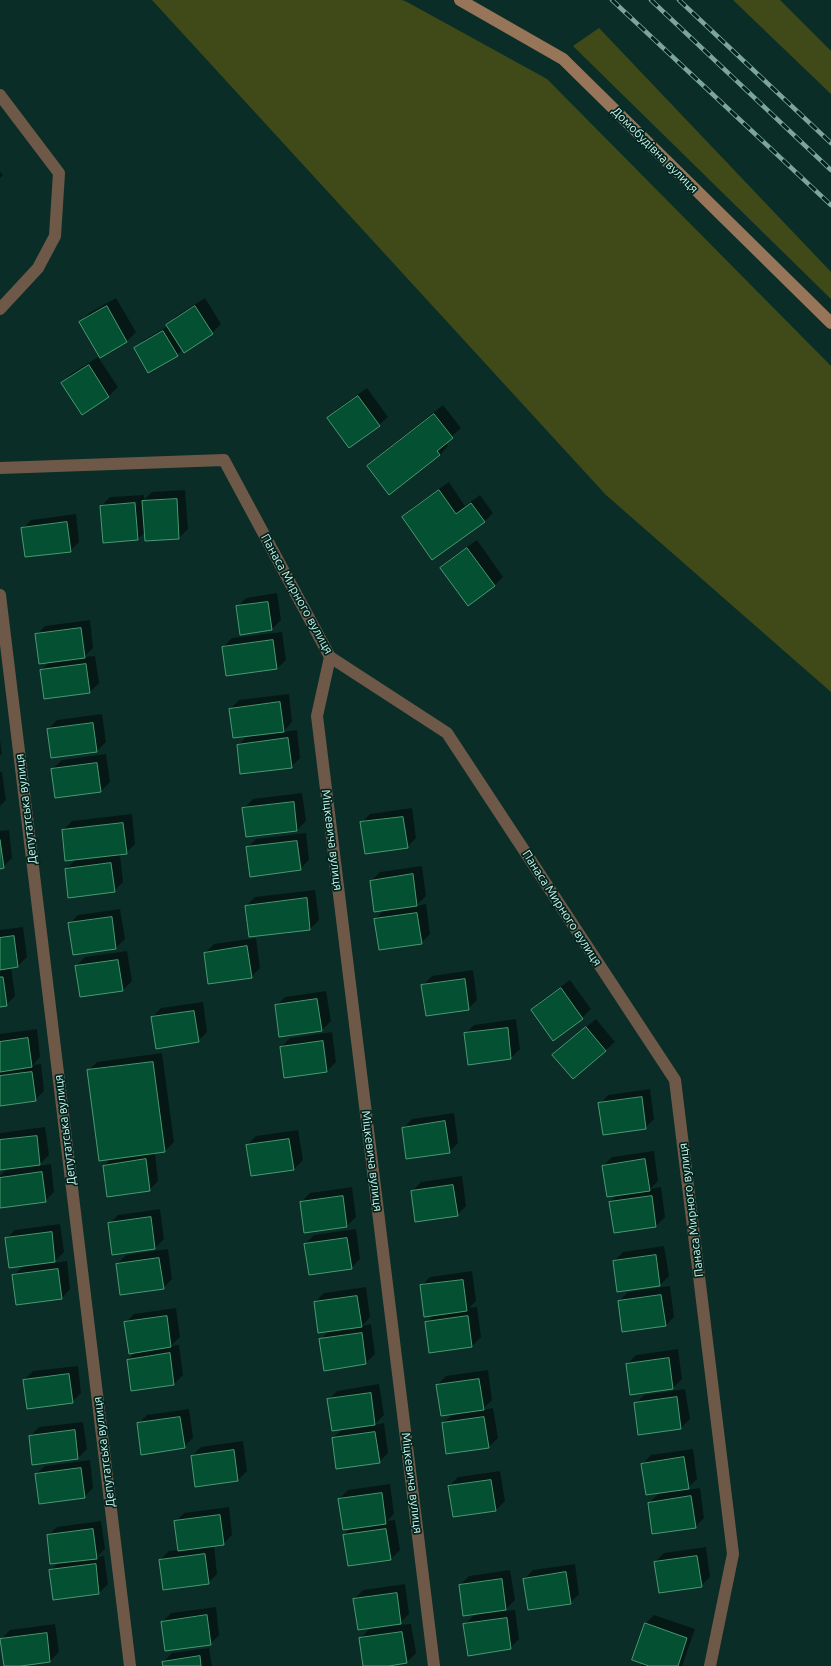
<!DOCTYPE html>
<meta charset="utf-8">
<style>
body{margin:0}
canvas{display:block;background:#0b2d27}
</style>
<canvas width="831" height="1666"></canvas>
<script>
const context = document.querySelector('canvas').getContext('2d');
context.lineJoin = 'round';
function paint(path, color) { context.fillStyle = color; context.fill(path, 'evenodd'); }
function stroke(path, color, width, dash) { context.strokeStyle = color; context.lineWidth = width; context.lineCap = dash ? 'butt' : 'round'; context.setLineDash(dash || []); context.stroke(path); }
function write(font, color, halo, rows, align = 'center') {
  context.font = font + ' Ubuntu,sans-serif'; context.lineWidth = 3.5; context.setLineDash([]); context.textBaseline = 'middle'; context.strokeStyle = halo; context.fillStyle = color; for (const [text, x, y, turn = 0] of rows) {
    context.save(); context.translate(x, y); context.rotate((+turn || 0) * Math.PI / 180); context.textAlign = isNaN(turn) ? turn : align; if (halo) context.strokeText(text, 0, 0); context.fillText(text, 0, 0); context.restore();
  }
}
paint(new Path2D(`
 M152 0H402L407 2 547 79 831 366V692L606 495Z
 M733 0H780L831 51V94Z
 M599 28 831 272V299L573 46Z`), '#404a18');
paint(new Path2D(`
 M0 172 3 175 0 178Z
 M116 298 136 332 127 341 100 356 81 322 89 313Z
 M205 298 221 324 212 333 184 351 183 349 177 355 135 349 144 340 168 326 176 316Z
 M98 357 118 387 109 396 82 414 62 383 71 374Z
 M367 388 388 417 379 425 329 418 337 409Z
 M443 405 461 428 446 442 448 446 440 455 368 466 377 457Z
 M449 482 465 506 480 495 493 513 484 522 403 517 412 508Z
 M185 490 188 529 179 538 145 540V532L138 539 101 506 110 497 144 495V500L152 492Z
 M76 514 79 542 70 551 22 529 31 520Z
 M477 540 503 577 494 586 441 568 450 559Z
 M277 593 281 620 272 629 237 607 246 598Z
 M90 620 93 648 84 657 95 656 99 683 90 692 41 670 50 661 36 635 45 626Z
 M282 632 286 660 277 669 223 647 232 638Z
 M289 694 292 722 283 732 297 730 300 758 291 767 238 745 248 735 230 709 239 700Z
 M102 714 106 742 97 751 52 757 48 729 57 720Z
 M0 740 2 754 0 755Z
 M106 754 110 782 101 791 52 769 62 760Z
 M0 772H2L6 800 0 806Z
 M302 793 306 821 297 830 244 808 253 799Z
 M412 808 416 838 407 847 361 823 370 814Z
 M132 814 135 844 126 853 120 854 123 882 114 891 66 869 76 859 63 830 72 821Z
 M9 830 12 858 3 867 0 868V831Z
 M306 833 309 860 300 869 247 848 256 839Z
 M422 866 426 896 416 906 426 904 430 934 421 943 375 919 385 909 371 881 380 872Z
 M315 890 319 920 310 929 246 906 255 897Z
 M120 909 125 939 116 948 69 924 78 915Z
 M23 927 27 957 18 966 11 967 15 996 6 1005 0 1006V930Z
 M256 938 260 968 251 977 205 953 214 944Z
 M127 951 132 981 123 990 76 966 85 957Z
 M473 970 477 1000 468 1009 423 985 432 976Z
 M570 980 591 1009 582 1018 553 1039 532 1010 541 1001Z
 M326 991 331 1021 322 1030 276 1006 285 997Z
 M203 1002 207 1032 198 1041 152 1017 161 1008Z
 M516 1019 520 1049 511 1058 465 1034 474 1025Z
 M596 1019 615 1042 573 1078 563 1046Z
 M37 1029 40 1057 33 1065 41 1064 44 1091 35 1100 0 1105V1034Z
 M332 1032 336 1062 327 1071 281 1047 290 1038Z
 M162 1053 174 1142 165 1151 155 1152 158 1181 149 1190 104 1166 111 1158 88 1071 97 1062Z
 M650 1089 654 1119 645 1128 600 1104 608 1095Z
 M454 1113 458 1143 449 1152 407 1158 403 1128 412 1119Z
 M45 1127 49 1155 38 1166 51 1164 54 1192 45 1201 0 1202V1176L8 1168 0 1169V1133Z
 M298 1130 303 1160 294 1169 247 1145 256 1136Z
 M654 1151 658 1181 650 1189 661 1187 665 1217 656 1226 610 1202 618 1194 603 1166 612 1157Z
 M462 1176 466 1206 457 1215 412 1191 421 1182Z
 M352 1187 356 1217 347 1226 301 1202 310 1193Z
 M160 1209 164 1239 155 1248 109 1224 118 1215Z
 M60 1224 64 1252 53 1263 67 1261 70 1289 62 1298 13 1276 24 1265 6 1239 15 1230Z
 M356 1229 360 1259 351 1268 305 1244 314 1235Z
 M664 1246 669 1276 660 1285 614 1261 623 1252Z
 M168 1249 172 1279 163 1288 117 1264 126 1255Z
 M472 1271 476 1301 469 1308 477 1307 481 1337 472 1346 426 1322 433 1315 421 1286 430 1277Z
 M670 1286 674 1317 665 1326 619 1301 628 1292Z
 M366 1287 370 1317 362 1326 371 1324 375 1354 366 1363 325 1369 320 1340 329 1331 315 1302 324 1293Z
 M176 1308 180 1337 171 1346 179 1345 183 1375 174 1384 128 1360 136 1351 125 1323 134 1314Z
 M678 1349 682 1379 673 1388 627 1364 636 1355Z
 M78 1366 81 1393 72 1402 24 1380 33 1371Z
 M488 1370 492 1400 482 1410 493 1408 498 1438 489 1447 443 1423 453 1414 437 1385 446 1376Z
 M379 1384 384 1415 374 1425 384 1423 388 1453 379 1462 333 1438 343 1428 328 1400 337 1391Z
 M685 1389 690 1419 681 1428 635 1404 644 1395Z
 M189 1409 193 1438 184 1447 138 1424 147 1415Z
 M83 1422 87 1449 78 1458 30 1436 39 1427Z
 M243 1441 247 1471 238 1480 192 1456 201 1447Z
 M693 1449 697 1479 686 1490 700 1488 704 1518 695 1527 649 1503 660 1492 642 1464 651 1455Z
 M90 1460 93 1488 84 1497 36 1474 45 1466Z
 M500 1471 505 1501 496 1510 449 1486 458 1477Z
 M390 1484 394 1514 387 1521 395 1520 400 1550 391 1559 344 1535 351 1528 339 1499 348 1490Z
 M229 1507 232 1535 223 1544 214 1545 217 1574 208 1583 160 1560 169 1551 179 1550 175 1522 184 1513Z
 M101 1521 105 1549 97 1557 104 1556 108 1584 99 1593 50 1571 59 1562 48 1536 57 1527Z
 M706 1547 710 1577 701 1586 655 1562 664 1553Z
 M575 1564 579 1594 570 1603 524 1579 533 1570Z
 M510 1570 515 1600 504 1611 515 1610 519 1639 510 1648 464 1625 476 1613 460 1585 469 1576Z
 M405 1584 409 1614 398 1625 411 1624 416 1653 407 1662 382 1666H364L360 1639 371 1627 354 1599 363 1590Z
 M216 1607 219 1635 210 1644 162 1622 171 1613Z
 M654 1615 695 1629 682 1666H641L643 1663 645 1624Z
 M55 1624 59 1652 50 1661 5 1666 1 1639 10 1630Z
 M209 1648 212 1666H164L163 1662 172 1653Z`), '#0007');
const building = new Path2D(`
 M107 306 127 342 100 358 79 322Z
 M195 306 213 334 184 353 166 325Z
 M163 331 178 356 148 373 134 348Z
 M89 365 109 397 82 415 61 383Z
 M358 396 380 426 349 448 327 418Z
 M434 414 453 438 437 451 440 455 389 495 367 466Z
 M439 490 456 514 471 503 485 522 432 560 402 517Z
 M177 499 179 539 145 541 142 501Z
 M135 503 138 540 103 543 100 506Z
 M67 522 71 552 25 557 21 528Z
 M467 548 495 586 468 606 440 568Z
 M268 602 272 630 240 635 236 606Z
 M81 628 85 658 39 664 35 634Z
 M273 640 277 669 226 676 222 647Z
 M86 664 90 693 44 699 40 670Z
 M280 702 284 732 233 738 229 709Z
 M93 723 97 752 51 758 47 729Z
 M288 738 292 768 240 774 237 745Z
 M97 763 101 792 55 798 51 769Z
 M294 802 297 831 246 837 242 808Z
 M403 817 408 848 365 854 360 822Z
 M123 823 127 854 65 861 62 830Z
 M0 840 4 868 0 869Z
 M297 841 301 870 250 877 246 847Z
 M111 863 115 892 68 898 65 869Z
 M413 874 417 906 374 912 370 881Z
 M307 898 310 930 249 937 245 906Z
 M417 913 422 944 379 950 374 919Z
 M112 917 116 949 73 955 68 923Z
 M14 936 18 967 0 970V938Z
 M247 946 252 978 208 984 204 953Z
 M118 960 123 991 80 997 75 966Z
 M0 977H3L7 1006 0 1007Z
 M465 979 469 1010 426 1016 421 985Z
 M561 988 583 1019 553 1041 531 1010Z
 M317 999 322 1031 279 1037 275 1005Z
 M194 1011 199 1042 156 1049 151 1017Z
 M586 1027 606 1051 573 1079 552 1055Z
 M508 1028 511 1059 468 1065 464 1033Z
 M28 1038 32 1067 0 1072V1042Z
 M323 1041 327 1072 284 1078 280 1047Z
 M153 1062 165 1152 99 1161 87 1070Z
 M32 1072 36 1101 0 1106V1076Z
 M642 1097 646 1129 603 1135 598 1103Z
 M445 1121 450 1153 406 1159 402 1128Z
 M37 1136 40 1165 0 1170V1140Z
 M289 1139 294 1170 251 1176 246 1145Z
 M146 1159 150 1191 107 1197 103 1166Z
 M645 1159 650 1191 607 1197 602 1166Z
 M42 1172 46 1202 0 1208V1178Z
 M453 1185 458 1216 415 1222 411 1191Z
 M343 1196 347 1227 304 1233 300 1202Z
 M652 1196 656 1227 614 1233 609 1202Z
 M151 1217 155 1249 112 1255 108 1223Z
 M52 1232 55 1262 9 1268 5 1238Z
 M347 1238 352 1269 309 1275 304 1244Z
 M656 1255 660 1286 617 1292 613 1261Z
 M159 1258 164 1289 120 1295 116 1264Z
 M58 1269 62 1299 16 1305 12 1275Z
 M463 1280 467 1311 424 1317 420 1285Z
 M661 1295 666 1326 622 1332 618 1301Z
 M357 1296 362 1327 318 1333 314 1302Z
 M167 1316 171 1347 129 1354 124 1322Z
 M468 1316 472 1347 429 1353 425 1322Z
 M362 1333 366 1364 324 1371 319 1339Z
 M170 1353 174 1385 131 1391 127 1360Z
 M669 1358 673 1389 630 1395 626 1364Z
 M69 1374 73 1403 27 1409 23 1380Z
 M479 1379 484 1410 441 1416 436 1385Z
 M371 1393 375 1425 332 1431 327 1399Z
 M677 1397 681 1429 638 1435 634 1403Z
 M180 1417 185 1448 141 1455 137 1423Z
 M484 1417 489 1448 446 1454 442 1423Z
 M75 1430 78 1459 32 1465 29 1436Z
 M375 1432 380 1463 336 1469 332 1438Z
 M234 1450 238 1481 195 1487 191 1456Z
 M684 1457 689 1489 646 1495 641 1464Z
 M81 1468 85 1498 39 1504 35 1474Z
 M491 1480 496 1511 453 1517 448 1486Z
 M382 1493 386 1524 343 1530 338 1499Z
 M691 1496 696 1528 652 1534 648 1503Z
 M220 1515 224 1545 178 1551 174 1521Z
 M93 1529 97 1559 50 1564 47 1535Z
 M386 1529 391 1560 348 1566 343 1535Z
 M205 1554 209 1584 163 1590 159 1560Z
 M697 1556 702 1587 659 1593 654 1562Z
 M96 1564 99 1594 53 1600 49 1570Z
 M566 1572 571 1604 528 1610 523 1579Z
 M502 1579 506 1610 463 1616 459 1585Z
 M397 1593 401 1624 358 1630 353 1599Z
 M207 1615 211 1645 165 1651 161 1622Z
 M507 1618 511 1649 468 1656 463 1624Z
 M645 1623 687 1638 678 1666H649L632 1660Z
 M402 1632 407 1663 389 1666H363L359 1638Z
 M47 1633 50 1662 21 1666H4L0 1639Z
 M200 1656 201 1666H163L162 1662Z`);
paint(building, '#035033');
stroke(building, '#499971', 1);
stroke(new Path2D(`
 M0 95 59 173 55 236 38 268 0 309
 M0 468 224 460 330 657 447 733 675 1080 733 1554 710 1666
 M0 595 130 1666
 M330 657 317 716 434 1666`), '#6e5948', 12);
stroke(new Path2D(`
 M460 0 563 59 831 323`), '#967559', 12);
const rail = new Path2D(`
 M612 0 831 205
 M651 0 831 170
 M679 0 831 143`);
stroke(rail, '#7ca69d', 4.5);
stroke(rail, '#02231e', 3, [9]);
write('12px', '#c6f5ea', '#02231e', [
 ["Домобудівна вулиця",655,150,45],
 ["Панаса Мирного вулиця",297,594,61],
 ["Депутатська вулиця",26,809,-97],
 ["Міцкевича вулиця",332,840,83],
 ["Панаса Мирного вулиця",562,908,57],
 ["Депутатська вулиця",65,1130,-97],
 ["Міцкевича вулиця",372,1161,83],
 ["Панаса Мирного вулиця",691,1210,-97],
 ["Депутатська вулиця",104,1452,-97],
 ["Міцкевича вулиця",412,1483,83]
]);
</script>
